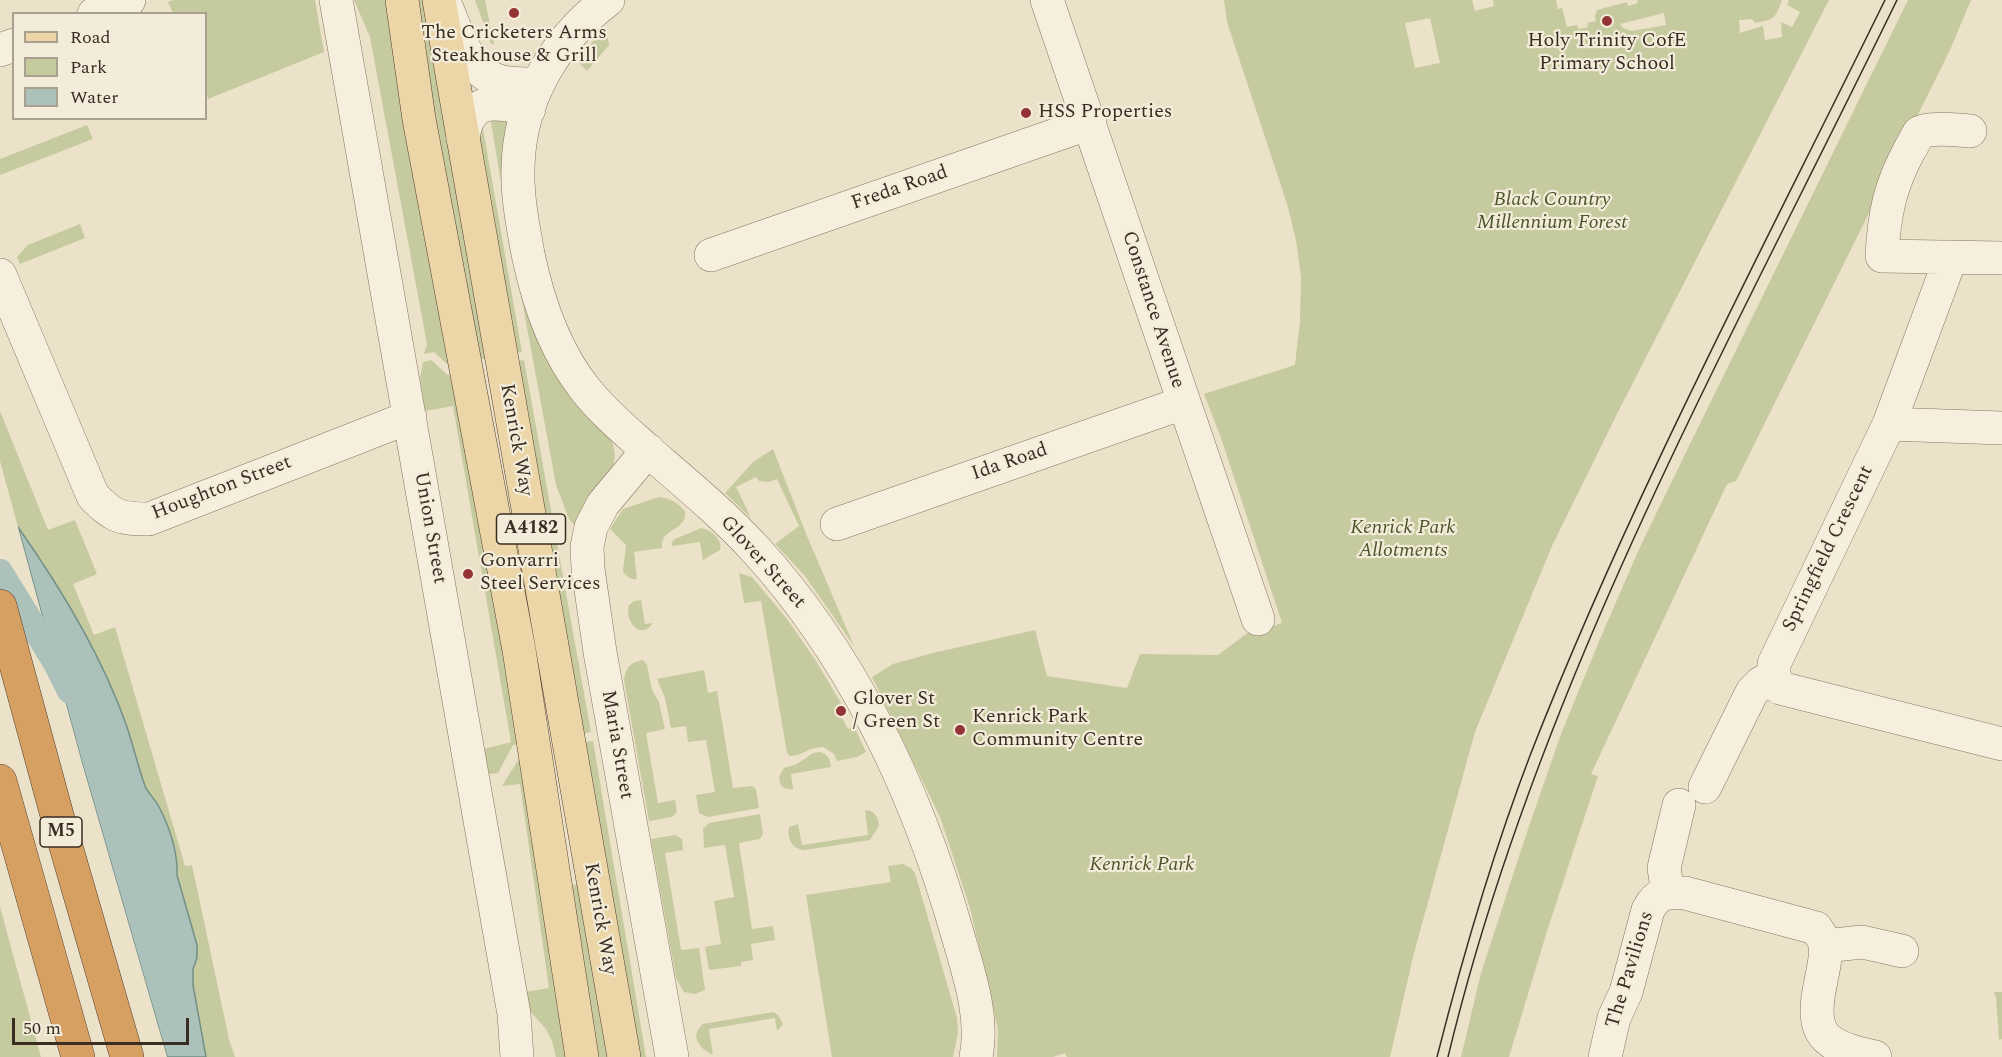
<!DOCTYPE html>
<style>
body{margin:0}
#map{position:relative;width:2002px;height:1057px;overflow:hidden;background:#ece2ca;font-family:Spectral,serif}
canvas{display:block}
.legend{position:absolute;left:12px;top:12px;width:195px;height:108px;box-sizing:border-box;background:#f4ecda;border:2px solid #aaa090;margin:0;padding:8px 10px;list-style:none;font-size:18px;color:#3a2d22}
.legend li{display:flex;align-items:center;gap:12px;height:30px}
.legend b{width:30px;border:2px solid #aaa090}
.scale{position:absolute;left:12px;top:1018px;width:177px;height:27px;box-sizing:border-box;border:3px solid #3a2d22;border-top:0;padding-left:8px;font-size:18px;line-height:21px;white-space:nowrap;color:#3a2d22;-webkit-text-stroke:4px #f4ecda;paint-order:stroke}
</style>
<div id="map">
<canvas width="2002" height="1057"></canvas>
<ul class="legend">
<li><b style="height:8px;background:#ecd5a6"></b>Road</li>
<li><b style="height:16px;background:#c6ca9f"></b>Park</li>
<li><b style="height:16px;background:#abc1ba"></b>Water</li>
</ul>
<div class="scale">50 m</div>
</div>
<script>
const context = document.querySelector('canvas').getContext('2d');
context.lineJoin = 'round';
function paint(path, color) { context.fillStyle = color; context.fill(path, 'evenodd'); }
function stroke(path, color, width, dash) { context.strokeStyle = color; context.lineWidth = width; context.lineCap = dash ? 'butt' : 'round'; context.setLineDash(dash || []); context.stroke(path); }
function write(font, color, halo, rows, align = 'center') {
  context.font = font + ' Spectral,serif'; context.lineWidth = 4.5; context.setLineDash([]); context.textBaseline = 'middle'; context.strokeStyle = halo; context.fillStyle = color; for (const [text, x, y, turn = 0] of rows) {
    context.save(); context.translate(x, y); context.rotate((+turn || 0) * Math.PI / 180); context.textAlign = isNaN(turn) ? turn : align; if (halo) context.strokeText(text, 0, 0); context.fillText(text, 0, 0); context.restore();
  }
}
paint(new Path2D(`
 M173 0H315L324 52 208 99 206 91V14L173 13 168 2Z
 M354 0H389L453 363 447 364 434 352 424 354 427 344 370 37Z
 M415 0H425L489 358 481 359 436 132Z
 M475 0H485L494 44H491Z
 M1224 0H1472L1475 11 1494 6 1493 0H1556L1558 9 1562 8 1567 27 1577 25 1579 29 1588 27 1587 23 1596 21 1595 16 1597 10 1627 2 1628 6 1638 3 1637 0H1782C1775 19 1775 19 1755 23L1752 19 1739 20 1740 33 1763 26 1765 40 1782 37 1781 22 1792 27 1800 12 1787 5 1789 0H1829L1618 412 1552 546 1475 732 1414 953 1390 1057H1067L1065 1053 1053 1057H997L998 1029 970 908 940 817 872 677 893 664 933 653 1035 630 1047 676 1127 688 1140 654 1218 655 1246 634 1282 623 1221 438 1204 394 1295 365 1300 321 1301 277 1296 240 1287 204 1227 22ZM1664 13 1666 25 1632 31 1623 28 1620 24ZM1430 18 1440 63 1415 68 1405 23Z
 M1908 0H1971L1950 50 1736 481 1727 484 1591 774 1598 776 1548 928 1509 1057H1461L1481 973 1526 835 1561 734 1600 639 1640 547 1689 446Z
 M603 29 607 34 609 45 587 71 577 61Z
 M491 112 508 121 510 126 503 195 491 122Z
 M482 123 522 352 517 353 478 132Z
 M87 125 93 139 0 175V159Z
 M80 224 85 238 20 264 17 257 28 245Z
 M519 284 613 444 615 455 613 469 576 527 569 519 556 485Z
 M431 360 448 375 454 374 520 744 513 745 498 773 489 774 484 749 511 742 453 406 425 411 420 378 423 362Z
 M524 360 591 732 582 734 518 361Z
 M0 411 48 530 75 520 97 574 73 584 94 635 115 627 185 866 192 865 229 1039 235 1057H206L193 985V969L197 958V945L177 875V864L158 805 146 789 125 723 103 671 79 624 41 559 18 527 0 461Z
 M773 449 807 536 854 646 805 576 775 544 799 526 777 479 769 482 759 481 756 477 736 487 751 518 725 493 753 462Z
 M659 497C671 498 677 503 685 511 688 531 659 528 662 548L634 552 637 579C630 580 626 576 623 571L626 545 610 529 623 509Z
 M701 528C711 530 723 539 720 550L703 560 700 542 672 546V542L675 539Z
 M739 573 752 577 787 619 814 658 841 703 836 707 848 729 854 726 866 752 857 757 837 761 834 754 823 747C808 747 803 756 790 756L787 753 761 601 744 603Z
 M641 600 645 624 653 623C641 641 624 621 629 605L634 601Z
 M643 660 647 665 652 690 659 702 665 729 646 733 658 803 675 800 677 812 672 817 649 821 624 680C626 667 630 663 643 660Z
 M704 670 708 693 717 691 733 788 752 786 756 789 759 808 708 817 699 813 696 795 715 792 706 740 688 742 686 726 671 728 665 698 657 679Z
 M593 741 646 1057H639L585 742Z
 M820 752C828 754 830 759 831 767L791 774 793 789C784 790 780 787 779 777L784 768 797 764 813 753Z
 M522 754 568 1057H556L552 1041 546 1029 528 1009 526 992 549 988 520 784 502 786Z
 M865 810C875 810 878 817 879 826L870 840 805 850C792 849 787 839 789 827L798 824 802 845 868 835Z
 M760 814 763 834 760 839 739 843 752 929 773 926 775 940 751 944 753 960 741 962V966L709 970 705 947 721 944 714 901 734 897 725 845 704 848 703 829 709 823Z
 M675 835 682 839 683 850 665 853 681 950 699 948 705 990 695 994 684 992 676 978 651 839Z
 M903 864 911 868 915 873 957 1018 958 1033 953 1057H832L806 895 891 882 888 866Z
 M580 884 611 1057H597L571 886Z
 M0 907 41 1057H0Z
 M1994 992H2002V1039L1999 1040 1996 997Z
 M773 1012 778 1015 783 1024 777 1031 775 1018 709 1029 713 1055C699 1048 689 1036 703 1024Z`), '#c6ca9f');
const water = new Path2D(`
 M18 527C61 588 101 654 126 724 133 745 138 766 145 786 148 793 154 798 158 805 169 825 178 852 177 875L197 945V958L193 969V985L206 1057H167L82 763Z`);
paint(water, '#abc1ba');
stroke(water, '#719087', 1.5);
paint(new Path2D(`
 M17 524 82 763 167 1057H163L79 764 15 528Z`), '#ece2ca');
stroke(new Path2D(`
 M0 572 56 663 70 691`), '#abc1ba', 26);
const minor = new Path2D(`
 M336 0 514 1014 517 1057
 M608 0C555 39 519 101 518 168 517 197 523 226 528 254 538 302 554 350 585 389 603 412 626 431 647 450 684 482 723 514 756 550 855 659 918 795 958 936 969 974 984 1017 976 1057
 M1047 0 1258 619
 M445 4C457 31 466 69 496 80 508 85 525 84 538 84
 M94 14 129 0
 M0 50 14 45
 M1970 131C1959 130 1927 127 1919 133 1916 137 1913 145 1910 149 1890 186 1884 214 1882 256L2002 258
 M463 138C469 95 496 102 529 109
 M711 255 1090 123
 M1951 257 1889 424 1774 664V676L1780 688 2002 744
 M0 275 93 496C114 517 119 519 149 519L410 417
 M1889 424 2002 428
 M648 450 603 504 591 527 587 547 588 569 600 652 672 1057
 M837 524 1183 403
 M1705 787 1752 692 1761 683 1774 676
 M1668 893 1664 868 1679 805
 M1825 946 1862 942 1902 951
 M1605 1057 1614 1018 1626 992 1648 910C1657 893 1667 891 1685 893L1816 928C1819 933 1824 939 1825 944 1827 957 1823 969 1821 981 1809 1035 1823 1046 1875 1057`);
const major = new Path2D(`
 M402 0 419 119 519 650 582 1057
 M439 0 624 1057`);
const highway = new Path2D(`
 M0 606 58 819 127 1057
 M0 781 78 1057`);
stroke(minor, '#887460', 34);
stroke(major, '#574333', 34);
stroke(highway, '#574333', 34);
stroke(minor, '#f7efde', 33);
stroke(major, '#ecd5a6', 33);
stroke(highway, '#d5a062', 33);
stroke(new Path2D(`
 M1437 1057C1463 955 1493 852 1531 753 1632 495 1763 249 1885 0
 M1448 1057C1538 682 1730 344 1897 0`), '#3a2d22', 1.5);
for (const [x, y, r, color] of [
 [514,13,6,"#943336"],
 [1607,21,6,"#943336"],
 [1026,113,6,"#943336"],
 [468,574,6,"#943336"],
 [841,711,6,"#943336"],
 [960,730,6,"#943336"]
]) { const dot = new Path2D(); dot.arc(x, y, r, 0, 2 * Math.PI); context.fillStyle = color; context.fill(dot); stroke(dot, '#f4ecda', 2); }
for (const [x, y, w] of [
 [531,529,69],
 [61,832,42]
]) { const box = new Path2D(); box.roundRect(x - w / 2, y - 15, w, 30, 4.5); context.fillStyle = '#f4ecda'; context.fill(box); stroke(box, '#3a2d22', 1.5); }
write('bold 18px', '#3a2d22', null, [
 ["A4182",531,529],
 ["M5",61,832]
]);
write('20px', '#3a2d22', '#f4ecda', [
 ["The Cricketers Arms",514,34,"center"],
 ["Steakhouse & Grill",514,57,"center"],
 ["Holy Trinity CofE",1607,42,"center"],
 ["Primary School",1607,65,"center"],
 ["HSS Properties",1038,113],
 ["Gonvarri",480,562],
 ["Steel Services",480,585],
 ["Glover St",853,700],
 ["/ Green St",853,723],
 ["Kenrick Park",972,718],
 ["Community Centre",972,741]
], 'left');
write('20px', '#3a2d22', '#f4ecda', [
 ["Freda Road",900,189,-19],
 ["Constance Avenue",1152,310,72],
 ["Kenrick Way",515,440,80],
 ["Ida Road",1010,463,-19],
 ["Houghton Street",222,489,-21],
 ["Union Street",429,528,80],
 ["Springfield Crescent",1829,549,-64],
 ["Glover Street",762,563,48],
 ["Maria Street",616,745,80],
 ["Kenrick Way",599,919,80],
 ["The Pavilions",1631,970,-73]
]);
write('italic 20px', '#4b552a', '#f4ecda', [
 ["Black Country",1552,201],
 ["Millennium Forest",1552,224],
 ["Kenrick Park",1403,529],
 ["Allotments",1403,552],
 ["Kenrick Park",1142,866]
]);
</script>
